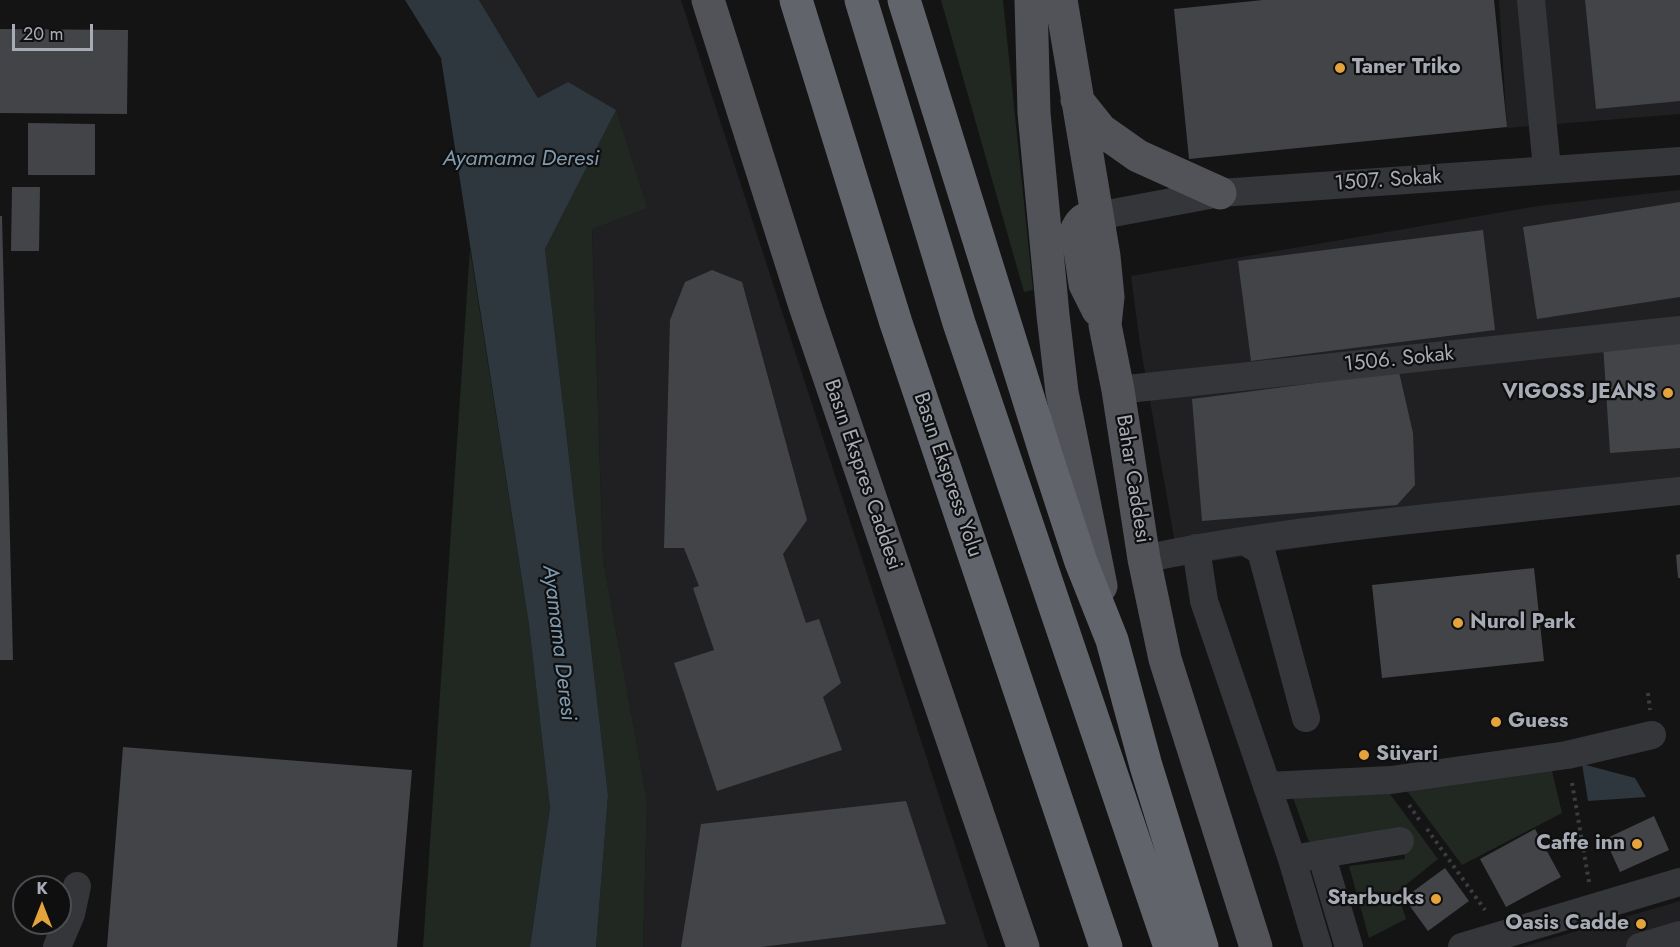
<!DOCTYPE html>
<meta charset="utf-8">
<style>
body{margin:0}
#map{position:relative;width:1680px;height:947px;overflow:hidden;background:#141415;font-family:Jost,sans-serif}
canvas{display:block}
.north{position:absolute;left:12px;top:875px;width:60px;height:60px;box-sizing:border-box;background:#0f0f10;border:2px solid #4b4d52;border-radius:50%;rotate:0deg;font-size:16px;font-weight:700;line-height:24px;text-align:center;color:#a6abb5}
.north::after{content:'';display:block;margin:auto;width:21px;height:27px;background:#e5a33c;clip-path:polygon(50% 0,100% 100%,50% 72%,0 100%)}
.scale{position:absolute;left:12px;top:24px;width:81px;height:27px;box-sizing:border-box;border:3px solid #a6abb5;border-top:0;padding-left:8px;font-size:18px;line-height:21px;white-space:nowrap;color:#a6abb5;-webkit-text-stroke:4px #0f0f10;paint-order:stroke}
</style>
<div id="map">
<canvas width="1680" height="947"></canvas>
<div class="north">K</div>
<div class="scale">20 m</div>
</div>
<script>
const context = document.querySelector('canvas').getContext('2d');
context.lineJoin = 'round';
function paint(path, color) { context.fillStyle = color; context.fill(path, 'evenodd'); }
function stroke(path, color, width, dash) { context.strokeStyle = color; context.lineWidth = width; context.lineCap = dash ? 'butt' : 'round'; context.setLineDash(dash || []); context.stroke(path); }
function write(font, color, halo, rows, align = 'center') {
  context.font = font + ' Jost,sans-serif'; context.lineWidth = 4.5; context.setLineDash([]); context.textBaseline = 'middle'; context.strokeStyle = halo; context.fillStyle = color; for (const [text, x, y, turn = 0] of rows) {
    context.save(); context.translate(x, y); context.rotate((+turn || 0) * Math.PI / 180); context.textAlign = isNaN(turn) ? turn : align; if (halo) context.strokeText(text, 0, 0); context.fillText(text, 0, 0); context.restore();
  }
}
paint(new Path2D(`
 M479 0H681L988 947H643L647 800 603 560 592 228 647 207 539 99Z
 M1499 0H1680V114L1507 128Z
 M1680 190V491L1179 566 1140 344 1131 276 1538 206Z
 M1680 901V947H1522Z`), '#202022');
paint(new Path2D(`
 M941 0H1003L1033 290 1024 292Z
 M616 110 647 208 592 229 603 560 647 800 643 947H596L608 795 545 249Z
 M470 249 529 625 550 808 530 947H423Z
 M1551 767 1562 813 1462 865 1405 788Z
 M1390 794 1438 859 1397 892 1406 919 1369 938 1349 866 1405 859 1402 831 1309 842 1292 795Z`), '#202821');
paint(new Path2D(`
 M405 0H479L538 98 568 82 616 110 545 249 608 795 596 947H530L550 808 529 625 441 58Z
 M1582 764 1635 778 1646 797 1588 801Z`), '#2e373d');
paint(new Path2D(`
 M1263 0H1494L1507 127 1189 159 1174 9Z
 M1585 0H1680V101L1596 109Z
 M0 29 128 30 127 114 0 113Z
 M28 123 95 124V175H28Z
 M12 187H40L39 251H11Z
 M1680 202V297L1537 319 1523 227Z
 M0 216H2L13 660H0Z
 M1483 230 1495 330 1251 361 1238 261Z
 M712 270 742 282 807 520 783 554 806 623 819 619 841 683 823 697 842 750 717 791 674 663 714 650 693 588 699 586 684 548H664L670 320 685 282Z
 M1680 339V448L1610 453 1603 344Z
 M1399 372 1413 433 1415 485 1397 505 1202 521 1192 399Z
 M1680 554V578H1678L1676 555Z
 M1534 568 1544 661 1382 678 1372 585Z
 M123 747 412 770 397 947H107Z
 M906 801 946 924 761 947H681L701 824Z
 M1654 816 1669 850 1620 872 1605 839Z
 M1535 829 1561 877 1506 907 1480 859Z
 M1445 868 1469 901 1428 931 1404 898Z`), '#434448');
stroke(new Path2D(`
 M1648 693 1650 710
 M1572 783 1589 882
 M1409 805 1420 821
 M1427 829 1485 910`), '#3b3d41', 4, [3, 4.5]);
stroke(new Path2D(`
 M1531 0 1547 169
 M1097 216 1220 193 1680 161
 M1118 390 1680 330
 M1244 541 1261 551 1306 718
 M1196 548 1204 601 1292 859 1318 947
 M1144 559C1231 540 1320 530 1409 520 1499 510 1589 500 1680 491
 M1267 786 1391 780 1567 755 1652 735
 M1321 854 1349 947
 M1292 859 1400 841
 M57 947 71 914 77 886
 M1462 947 1680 882
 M1640 947 1680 935`), '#35363a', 28);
stroke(new Path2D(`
 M708 0 805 306 1023 947
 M1031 0 1034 113 1053 315 1062 392 1101 586
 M1061 0 1104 256 1108 297 1105 325 1118 390 1144 559 1165 659 1256 947
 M1077 100 1101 130 1138 156 1220 193
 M1097 216C1086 218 1082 219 1077 229L1085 284 1098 310`), '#515359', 33);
stroke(new Path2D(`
 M796 0 896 323 1106 947
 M861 0 959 323 1170 947
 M904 0 1047 458 1081 562 1112 640 1146 766 1202 947`), '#61646b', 33);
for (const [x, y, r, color] of [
 [1340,68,6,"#e5a33c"],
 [1668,393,6,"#e5a33c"],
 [1458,623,6,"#e5a33c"],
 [1496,722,6,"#e5a33c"],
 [1364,755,6,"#e5a33c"],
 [1637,844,6,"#e5a33c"],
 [1436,899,6,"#e5a33c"],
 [1641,924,6,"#e5a33c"]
]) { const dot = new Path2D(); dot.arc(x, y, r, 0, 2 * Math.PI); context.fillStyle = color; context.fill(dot); stroke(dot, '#0f0f10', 2); }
write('bold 21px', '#a6abb5', '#0f0f10', [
 ["Taner Triko",1352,68],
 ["VIGOSS JEANS",1656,393,"right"],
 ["Nurol Park",1470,623],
 ["Guess",1508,722],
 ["Süvari",1376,755],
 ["Caffe inn",1625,844,"right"],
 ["Starbucks",1424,899,"right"],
 ["Oasis Cadde",1629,924,"right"]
], 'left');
write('21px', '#a6abb5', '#0f0f10', [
 ["1507. Sokak",1388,181,-4],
 ["1506. Sokak",1399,360,-6],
 ["Basın Ekspres Caddesi",862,475,71],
 ["Basın Ekspress Yolu",947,475,71],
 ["Bahar Caddesi",1132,479,81]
]);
write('italic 22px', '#7f9aae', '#0f0f10', [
 ["Ayamama Deresi",521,160],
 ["Ayamama Deresi",558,643,83]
]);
</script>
